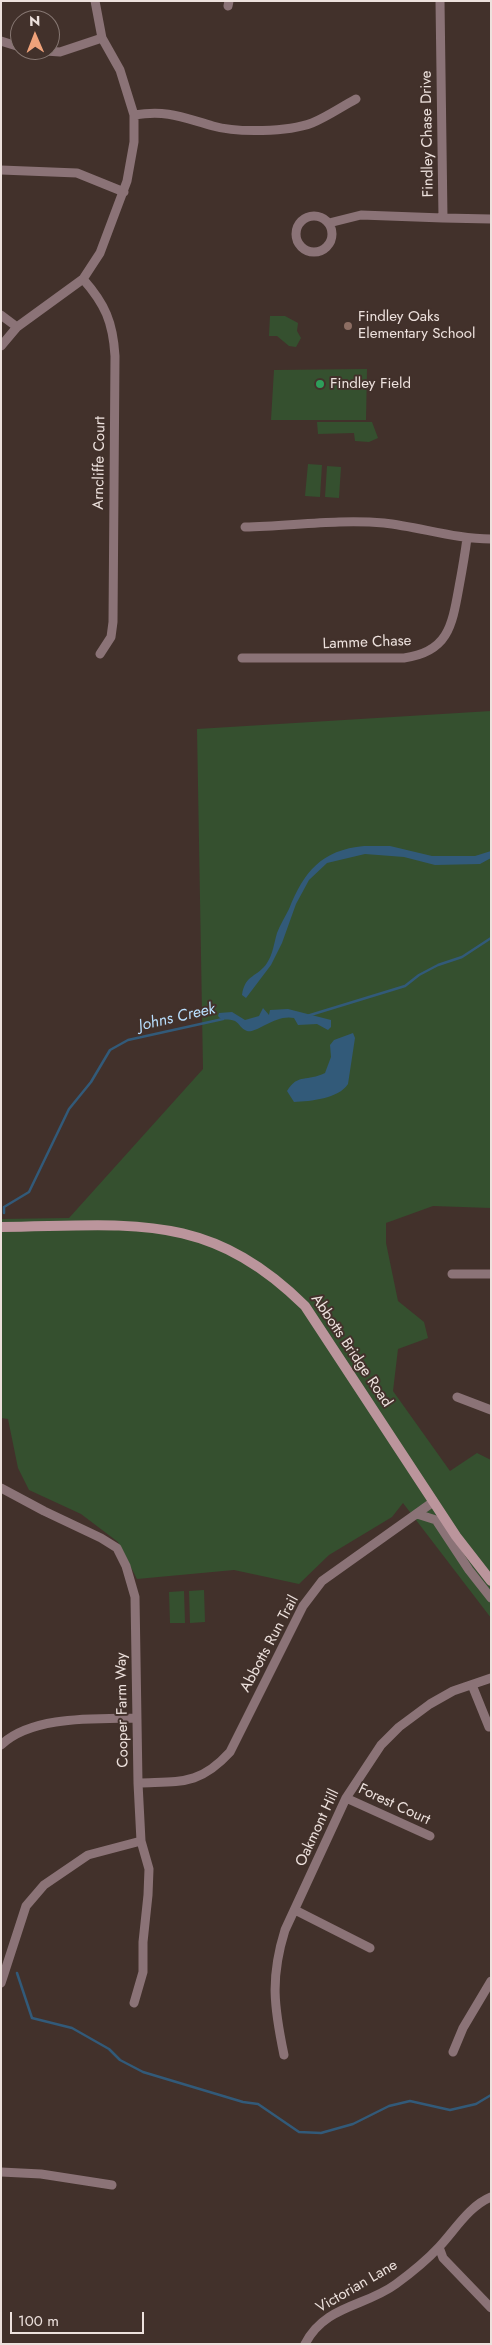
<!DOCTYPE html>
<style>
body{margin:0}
#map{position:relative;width:492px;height:2345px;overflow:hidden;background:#42312b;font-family:Jost,sans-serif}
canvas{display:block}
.frame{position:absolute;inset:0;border:2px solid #ede1dd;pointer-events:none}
.north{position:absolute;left:10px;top:10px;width:50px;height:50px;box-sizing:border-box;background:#42312b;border:1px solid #867772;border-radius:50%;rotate:359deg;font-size:14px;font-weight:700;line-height:20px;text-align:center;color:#ede1dd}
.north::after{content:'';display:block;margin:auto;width:18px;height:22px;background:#f0a27a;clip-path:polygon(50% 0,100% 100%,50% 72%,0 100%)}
.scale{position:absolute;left:10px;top:2312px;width:134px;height:22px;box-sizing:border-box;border:2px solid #ede1dd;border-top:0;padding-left:6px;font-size:15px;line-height:18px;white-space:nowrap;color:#ede1dd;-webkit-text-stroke:4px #42312b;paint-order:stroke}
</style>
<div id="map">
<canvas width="492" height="2345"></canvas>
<div class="frame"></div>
<div class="north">N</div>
<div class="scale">100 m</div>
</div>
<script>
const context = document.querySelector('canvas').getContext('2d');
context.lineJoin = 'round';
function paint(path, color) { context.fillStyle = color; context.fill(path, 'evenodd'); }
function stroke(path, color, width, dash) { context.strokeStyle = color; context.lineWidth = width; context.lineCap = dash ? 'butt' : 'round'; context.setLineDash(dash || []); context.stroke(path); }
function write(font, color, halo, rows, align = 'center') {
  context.font = font + ' Jost,sans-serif'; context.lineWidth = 4; context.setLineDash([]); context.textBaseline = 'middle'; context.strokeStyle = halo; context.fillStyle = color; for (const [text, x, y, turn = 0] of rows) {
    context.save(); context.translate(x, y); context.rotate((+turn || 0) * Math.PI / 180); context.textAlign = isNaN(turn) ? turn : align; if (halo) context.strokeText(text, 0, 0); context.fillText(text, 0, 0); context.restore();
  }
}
paint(new Path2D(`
 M270 316H285L298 323 297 331 301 338 296 347 289 346 277 336H269Z
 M367 369 366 420H271L274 370Z
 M317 422H372L378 438 369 442 355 441 354 433 318 434Z
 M308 464 322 465 320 497 305 496Z
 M327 466 341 467 339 498 325 497Z
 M491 711V1208L433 1206 386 1223V1243L398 1301 424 1322 428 1338 398 1349 393 1391 450 1471 477 1453 491 1460V1618L403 1503 392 1517 329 1555 299 1584 234 1570 137 1579 118 1542 81 1514 29 1490 18 1468 8 1419 1 1418V1219L69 1218 203 1069 197 729Z
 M204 1590 205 1622 190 1623 189 1591Z
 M184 1591 185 1623H170L169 1592Z`), '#35502f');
paint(new Path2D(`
 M364 846H390L432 856H475L491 851V858L480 864 435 865 404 857 365 854 327 863 309 880 296 904 282 943 271 965 246 998 242 995C245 974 258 977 267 963 273 954 274 943 277 933 280 925 285 917 289 909 304 872 321 850 364 846Z
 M263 1008 269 1015 270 1010 288 1009 331 1020V1027L328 1030 317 1024 298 1025 294 1018C275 1014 256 1034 247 1031 241 1029 240 1024 235 1021 229 1018 222 1022 218 1016L219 1013 232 1012 245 1020 259 1016Z
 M353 1033 355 1038 348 1084C338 1099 311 1101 294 1102L287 1091C298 1073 307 1082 325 1073L331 1057 330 1045 334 1040Z`), '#325a79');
stroke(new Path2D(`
 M307 1016 405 986 419 975 438 965 462 957 491 938
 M4 1207 29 1192 69 1109 91 1082 110 1050 128 1040 223 1019
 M4 1207V1213
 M17 1973 32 2018 72 2028 109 2049 120 2060 143 2072 243 2102 258 2104 299 2132 321 2133 353 2124 389 2106 410 2101 450 2110 476 2104 491 2095`), '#325a79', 2.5);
stroke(new Path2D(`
 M440 1 443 218 491 219
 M228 6 229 1
 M1 41 20 47
 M31 50 60 52 102 38
 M134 115C168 110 181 117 213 126 237 133 288 132 312 123 327 117 341 107 356 99
 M1 170 77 173 124 192
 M296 234a18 18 0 1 1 36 0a18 18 0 1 1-36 0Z
 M329 223 361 215 443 218
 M83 279C105 304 113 322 115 356L113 622 111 637 100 654
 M1 315 17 327
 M1 346 17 327 83 279 100 253 127 181 134 142V115L120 70 102 38 95 1
 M245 527C291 526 338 519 384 523 420 527 455 539 491 539
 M242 658H404C448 652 452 626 459 587 462 571 465 554 467 538
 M452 1274H491
 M457 1397 491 1410
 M1 1488 44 1511 101 1538 117 1548 126 1566 135 1597 138 1783 141 1841 149 1869 148 1895 143 1942V1972L134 2003
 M417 1514 436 1520 469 1570 491 1598
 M472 1685 489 1727
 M1 1745C32 1715 97 1719 137 1718
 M138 1783C180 1781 199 1786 230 1752L303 1606 322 1581 433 1502
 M346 1798 430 1836
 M295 1910 370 1948
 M1 1983 26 1906 44 1885 88 1855 141 1841
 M453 2052 463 2028 491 1981
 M284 2055C274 2007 270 1978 285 1930L346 1798 381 1745 399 1727 430 1704 453 1691 491 1678
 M1 2172 41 2174 112 2185
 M439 2247 443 2258 491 2308
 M305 2344C325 2305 365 2307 396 2284 411 2273 426 2261 439 2247 455 2230 469 2206 491 2197`), '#8b7377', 9);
stroke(new Path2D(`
 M1 1227C128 1226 207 1209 305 1306L456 1536 491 1581`), '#bb959c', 10);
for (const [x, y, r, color] of [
 [348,326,5,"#8d6e63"],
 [320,384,5,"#2e9e5b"]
]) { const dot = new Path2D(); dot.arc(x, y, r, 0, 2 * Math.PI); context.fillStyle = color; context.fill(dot); stroke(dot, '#42312b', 2); }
write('15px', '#ede1dd', '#42312b', [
 ["Findley Chase Drive",428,134,-91],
 ["Arncliffe Court",100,463,-89],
 ["Lamme Chase",367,643,-2],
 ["Abbotts Bridge Road",351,1351,56],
 ["Abbotts Run Trail",270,1644,-62],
 ["Cooper Farm Way",123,1710,-91],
 ["Forest Court",394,1805,25],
 ["Oakmont Hill",318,1828,-65],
 ["Victorian Lane",357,2287,-30]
]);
write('15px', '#ede1dd', '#42312b', [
 ["Findley Oaks",358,317],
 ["Elementary School",358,334],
 ["Findley Field",330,384]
], 'left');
write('italic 16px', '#b8defd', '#42312b', [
 ["Johns Creek",177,1018,-13]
]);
</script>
